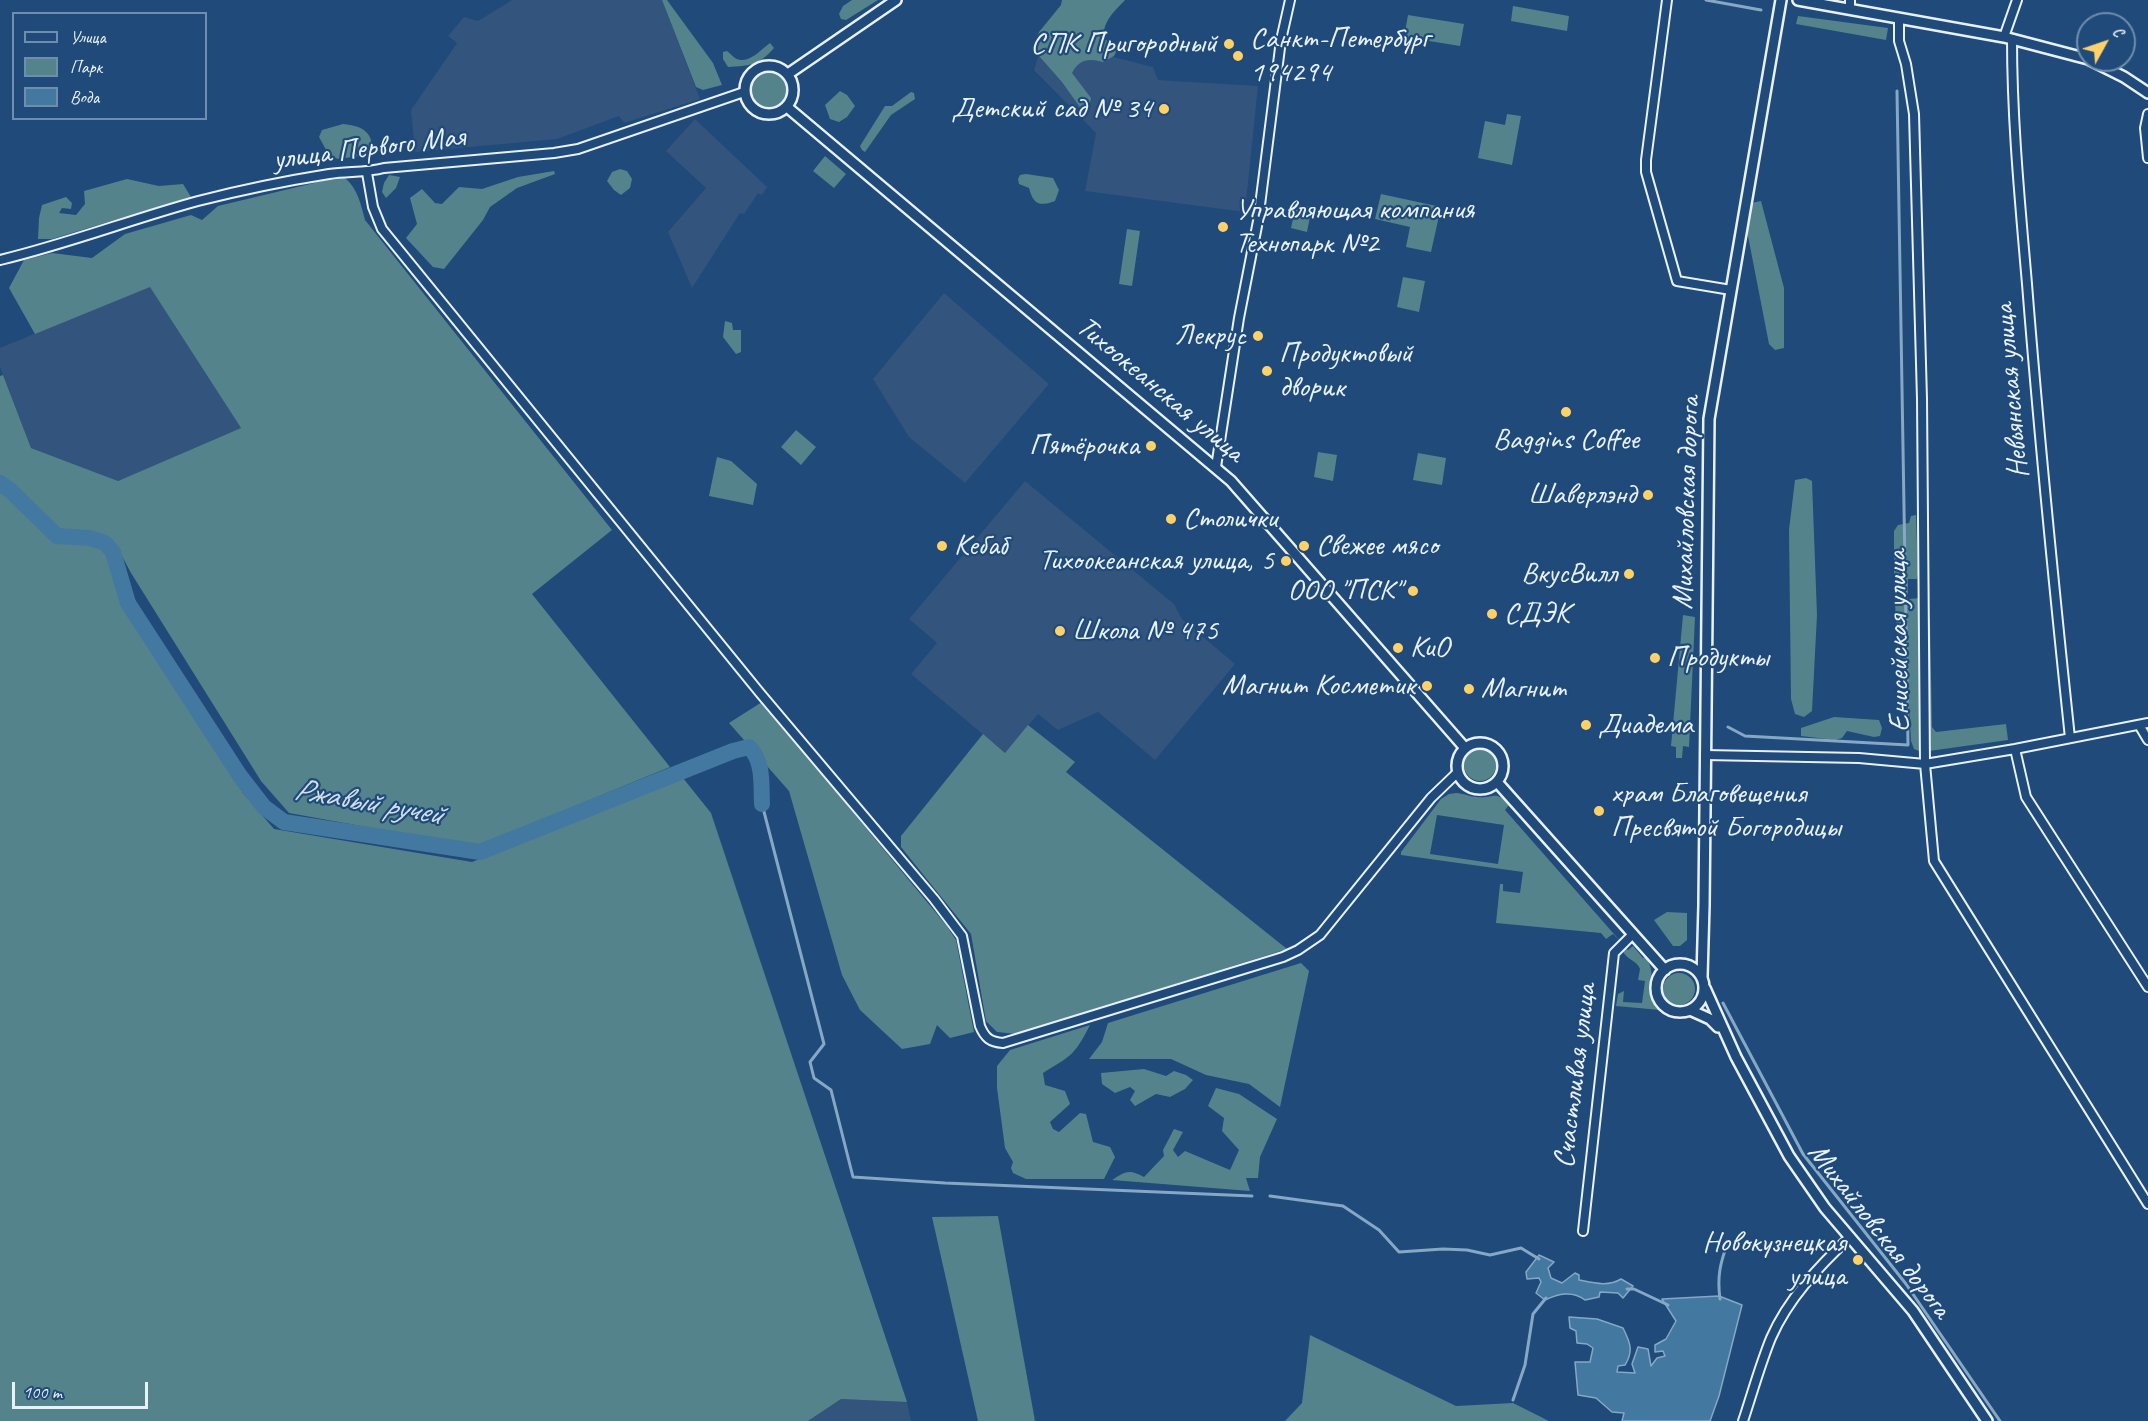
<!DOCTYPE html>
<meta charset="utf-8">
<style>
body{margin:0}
#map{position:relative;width:2148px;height:1421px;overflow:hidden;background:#1f4a7a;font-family:Caveat,sans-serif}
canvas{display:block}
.legend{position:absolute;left:12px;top:12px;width:195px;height:108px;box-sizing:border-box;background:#1f4a7a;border:2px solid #6f8dac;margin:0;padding:8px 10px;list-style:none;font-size:18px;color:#e8f1f8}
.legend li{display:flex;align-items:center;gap:12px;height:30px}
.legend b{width:30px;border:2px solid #6f8dac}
.north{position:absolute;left:2076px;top:12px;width:60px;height:60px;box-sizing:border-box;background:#1f4a7a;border:2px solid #6f8dac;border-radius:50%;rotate:50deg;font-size:16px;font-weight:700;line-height:24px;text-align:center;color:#e8f1f8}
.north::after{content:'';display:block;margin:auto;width:21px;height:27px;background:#ffd166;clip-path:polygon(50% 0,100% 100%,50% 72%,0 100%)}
.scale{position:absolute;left:12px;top:1382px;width:136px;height:27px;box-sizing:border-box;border:3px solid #e8f1f8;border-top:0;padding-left:8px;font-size:18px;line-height:21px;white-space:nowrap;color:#e8f1f8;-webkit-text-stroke:4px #1f4a7a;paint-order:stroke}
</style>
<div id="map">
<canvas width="2148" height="1421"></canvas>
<ul class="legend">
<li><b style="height:8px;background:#1f4a7a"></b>Улица</li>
<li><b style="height:16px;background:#54838c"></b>Парк</li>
<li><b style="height:16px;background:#4378a1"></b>Вода</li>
</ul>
<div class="north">С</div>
<div class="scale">100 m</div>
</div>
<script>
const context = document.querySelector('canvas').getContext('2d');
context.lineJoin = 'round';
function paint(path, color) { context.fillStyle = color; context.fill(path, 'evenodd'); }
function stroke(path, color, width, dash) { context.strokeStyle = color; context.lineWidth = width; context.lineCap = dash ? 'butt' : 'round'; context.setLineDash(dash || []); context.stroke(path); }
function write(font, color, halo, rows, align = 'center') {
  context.font = font + ' Caveat,sans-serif'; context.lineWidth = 4.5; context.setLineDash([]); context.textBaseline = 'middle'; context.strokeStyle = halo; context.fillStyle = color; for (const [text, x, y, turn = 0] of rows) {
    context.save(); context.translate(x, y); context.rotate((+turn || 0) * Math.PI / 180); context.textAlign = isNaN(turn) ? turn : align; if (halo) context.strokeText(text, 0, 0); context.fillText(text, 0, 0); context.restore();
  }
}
paint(new Path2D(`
 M512 0H662L700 99 624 123 619 116 557 139 415 152 411 110 457 43 448 36 464 17 478 21Z
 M1043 39 1153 67 1158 80 1258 86 1245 212 1085 191 1096 133 1034 70Z
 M695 119 767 187 762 195 758 193 744 214 740 213 692 288 668 232 706 188 666 151Z
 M150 286 241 428 118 481 31 448 0 367V348Z
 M944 293 1049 384 965 483 909 437 873 379Z
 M1025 481 1174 604 1182 619 1235 664 1155 760 1098 712 1058 730 1038 714 1005 753 911 674 937 643 909 619Z
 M841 1399 907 1402 911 1421H808Z`), '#33547c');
paint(new Path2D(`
 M662 0H667L713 63 722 85 703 90 696 87Z
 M852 0H878L846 20 841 19 839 14 843 6Z
 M1062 0H1125C1116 10 1102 21 1104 38L1115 47 1116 52 1114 56 1103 62C1089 58 1079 59 1072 73L1091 98 1089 107 1082 110 1062 82 1032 48 1039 32 1061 5Z
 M1513 6 1569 16 1567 31 1511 21Z
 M1408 15 1464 24 1460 46 1404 37Z
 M1798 16 1888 28 1886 40 1796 24Z
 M770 43 774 48C759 65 750 66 728 67L723 59V52L727 51C730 53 732 56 735 58 748 66 761 49 770 43Z
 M750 90a19 19 0 1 1 38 0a19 19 0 1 1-38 0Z
 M840 91 847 95 855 106 847 117 839 122 830 119 825 105Z
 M911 92 914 93 915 99 891 115 865 152 862 150 860 146 885 106H892Z
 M1507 114 1521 116 1512 165 1478 158 1485 121 1505 125Z
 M343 124C364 126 374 133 372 154L339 159 330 157 319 137 322 130Z
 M825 156 846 174 834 188 813 171Z
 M620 169 627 171 632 179 630 188 621 195 614 190 607 181 612 172Z
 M554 171 555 174 517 188 490 207 483 220 444 269 433 267 406 238 417 224 410 198 422 189 435 203 442 204 459 187 482 189 518 177Z
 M1026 174 1053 178 1059 190 1055 201C1039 207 1033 204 1029 188L1019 184 1018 179 1020 175Z
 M389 175 400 177 396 188 386 198 382 192 384 183Z
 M335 178H345C358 189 361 205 365 220L612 530 532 594 670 767 480 845 444 841 289 813 261 781 131 573 116 545 100 534 58 530 12 483 0 475V376L3 375 31 448 118 481 241 428 150 287 35 334 9 288 24 260 52 253 92 258 125 234 191 215 202 220 218 206Z
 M127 179 159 186 183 184 191 197 52 239H38L39 218 42 205 66 197 72 203 71 209 62 208 59 213 76 215 85 204 84 191Z
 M1381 194 1441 207 1431 252 1406 247 1410 227 1375 219Z
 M1761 201 1784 288V348L1775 350 1769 344 1748 236V207L1752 203Z
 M1296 204 1312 207 1307 232 1291 228Z
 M1127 229 1140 231 1132 286 1119 284Z
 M1403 277 1425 281 1419 312 1397 307Z
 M725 321 732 323 733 330H741V352L736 354 723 337Z
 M796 430 816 447 801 465 781 447Z
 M1318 452 1337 455 1333 481 1314 477Z
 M1418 453 1446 458 1442 485 1413 480Z
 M717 457 731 461 757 484 753 505 709 496Z
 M1806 478 1812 481 1817 615 1812 711 1804 717 1795 714 1791 699 1789 530 1795 480Z
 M0 490 10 496 55 541 94 545 106 551 123 604 243 793 274 829 472 862 683 778 711 813 907 1402 841 1399 808 1421H0Z
 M1916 515 1918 574 1917 579H1908V599L1921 598 1930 619 1932 727 1936 732 2006 724 2008 740 1922 752 1914 749 1911 741 1908 691 1899 677 1894 585V531L1898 525 1909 523 1911 516Z
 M1683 615 1695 617 1689 747 1683 746 1682 758H1676V747L1671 746Z
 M762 702 946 925 956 940 974 1032 950 1038 937 1025 930 1044 902 1049 860 1010 842 975 789 791 729 723Z
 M1834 717 1879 720 1882 728 1880 736 1874 737 1847 731 1842 738 1835 740 1801 736V728Z
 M1028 725 1075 762 1066 772 1287 949 1016 1034 997 1032 986 1021 971 934 901 847V836L983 734 1005 753Z
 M1464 765a16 16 0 1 1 32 0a16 16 0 1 1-32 0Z
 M1456 793C1463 793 1470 797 1477 797 1495 799 1495 789 1509 805L1505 810 1621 942 1613 934 1606 939 1601 933 1496 923 1500 884H1503V891L1520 893 1523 872 1401 855V852L1441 799 1449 794ZM1437 815 1504 825 1498 864 1430 854Z
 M1667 912 1687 913V940L1680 946H1673L1654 920Z
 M1633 946 1643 958 1645 957C1659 973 1644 994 1660 1010L1616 1006 1618 994 1624 991 1623 1002 1642 1003 1645 981 1638 980 1640 969C1637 960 1626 960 1623 951L1625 947 1628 950Z
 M1301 963 1309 971 1280 1107 1249 1084 1206 1075 1171 1059H1089L1102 1042 1108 1023Z
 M1663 989a16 16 0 1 1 32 0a16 16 0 1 1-32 0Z
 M1090 1025C1074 1056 1072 1055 1043 1073L1045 1085 1065 1091 1070 1104 1050 1122 1053 1129 1059 1132 1080 1113 1086 1114 1093 1142 1110 1147 1115 1157 1104 1179H1026L1013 1173 1011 1168 1013 1162 1005 1148 997 1088V1066L1010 1050Z
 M1144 1069 1166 1076 1174 1071 1186 1075 1193 1080 1185 1089 1170 1097 1156 1094 1135 1106 1130 1100 1135 1091 1130 1087 1115 1093 1102 1084 1101 1073Z
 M1216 1088 1239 1094 1277 1119 1260 1157 1258 1178H1246L1250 1191 1112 1180C1126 1171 1129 1169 1144 1177L1164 1156 1163 1150 1174 1129 1183 1132 1173 1150 1178 1157 1185 1151 1230 1170 1239 1150 1222 1131 1224 1118 1208 1106Z
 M998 1216 1035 1421H978L932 1217Z
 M1310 1335 1456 1406 1513 1403 1549 1421H1285L1302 1403Z`), '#54838c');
const water = new Path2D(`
 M1539 1255 1554 1262 1548 1268 1551 1278 1562 1283 1575 1273 1579 1275V1280C1594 1283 1608 1287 1621 1279L1633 1286 1623 1298 1618 1293 1600 1292 1599 1297 1585 1300C1572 1290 1558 1294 1545 1300L1536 1293 1541 1282 1539 1278 1527 1279 1526 1272Z
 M1719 1296 1742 1305 1719 1396 1710 1421H1622L1624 1413 1612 1412 1596 1398 1578 1395 1575 1362H1590L1593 1348 1587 1344 1577 1343 1576 1331 1570 1328 1569 1317 1597 1319 1623 1328C1630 1342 1634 1351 1625 1365L1618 1366 1617 1372 1635 1373 1632 1364 1638 1347 1648 1349 1651 1366 1657 1358 1665 1356 1663 1351 1655 1352V1345L1666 1339 1676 1321 1662 1299Z`);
paint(water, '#4378a1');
stroke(water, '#85a8c4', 1.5);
stroke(new Path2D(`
 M1706 0 1761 10
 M1728 727 1745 736 1908 745 1897 91
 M762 804 824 1044 810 1062 814 1078 831 1090 853 1177 945 1183 1252 1196
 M1723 1003 1803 1154 1906 1284 2000 1421
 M1270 1196 1343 1206 1379 1230 1399 1252 1443 1249 1467 1250 1490 1255 1521 1248 1539 1259
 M1627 1289H1634L1668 1305
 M1720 1299C1717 1277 1720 1263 1728 1242
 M1513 1400 1525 1365 1533 1314 1546 1298`), '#85a8c4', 3);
stroke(new Path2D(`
 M0 483 11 491 57 536 90 538 105 543 113 552 128 603 240 776 264 807 284 822 480 852 733 751 749 747C764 761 761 785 762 804`), '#4378a1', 16);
const minor = new Path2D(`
 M1667 0 1646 160V172L1677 281 1731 290
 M1850 9V0
 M1899 18V41L1906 64 1914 114 1922 399 1925 764 1934 861 2148 1204
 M2004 37 2017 0
 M2012 39C2012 121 2020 202 2027 284 2039 436 2054 587 2070 738
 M2148 114 2145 128 2148 158
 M367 173 373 207 382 229 760 693 934 899 962 936 980 1026C985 1038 990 1042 1003 1043L1283 957 1298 950 1320 935 1431 798 1458 772
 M0 260C67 244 132 219 198 201 241 190 285 181 329 174 348 171 365 173 384 168L554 153 578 149 744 92
 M1216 467 1239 318 1258 221 1281 40 1290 0
 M2139 725 2148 740
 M2015 749 2026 797 2148 987
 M1705 755 1859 758 1925 764 2015 749 2148 723
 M1583 1231 1614 953 1633 934
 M1743 1421C1752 1394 1760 1365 1771 1338 1788 1299 1819 1266 1850 1237`);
const tertiary = new Path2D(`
 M1798 0 2004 37 2088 59
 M2090 60 2124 77 2148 93
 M745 90a24 24 0 1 1 48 0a24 24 0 1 1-48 0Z
 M788 74 896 0
 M787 107 1231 481 1465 748
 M1457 766a23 23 0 1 1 46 0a23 23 0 1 1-46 0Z
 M1497 782 1665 970
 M1656 988a24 24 0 1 1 48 0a24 24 0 1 1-48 0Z
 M1702 977 1704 905 1709 419 1781 0
 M1705 988 1736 1057 1789 1156 1825 1208 1913 1311 1987 1421
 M1690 1010 1710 1019 1718 1027`);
stroke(minor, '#e8f1f8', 12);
stroke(tertiary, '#e8f1f8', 14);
stroke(minor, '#1f4a7a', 8);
stroke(tertiary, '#1f4a7a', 9);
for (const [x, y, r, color] of [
 [1229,44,6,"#ffd166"],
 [1238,56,6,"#ffd166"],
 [1164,109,6,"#ffd166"],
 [1223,227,6,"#ffd166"],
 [1258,336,6,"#ffd166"],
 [1267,371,6,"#ffd166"],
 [1566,412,6,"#ffd166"],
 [1151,446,6,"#ffd166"],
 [1648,495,6,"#ffd166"],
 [1171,519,6,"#ffd166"],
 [942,546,6,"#ffd166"],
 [1304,546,6,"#ffd166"],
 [1286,561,6,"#ffd166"],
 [1629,574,6,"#ffd166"],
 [1413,591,6,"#ffd166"],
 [1492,614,6,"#ffd166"],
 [1060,631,6,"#ffd166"],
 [1398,648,6,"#ffd166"],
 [1655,658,6,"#ffd166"],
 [1427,686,6,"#ffd166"],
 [1469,689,6,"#ffd166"],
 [1586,725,6,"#ffd166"],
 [1599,811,6,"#ffd166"],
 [1858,1260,6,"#ffd166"]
]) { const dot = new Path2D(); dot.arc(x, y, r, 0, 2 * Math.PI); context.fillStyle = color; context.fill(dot); stroke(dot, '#1f4a7a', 2); }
write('30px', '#e8f1f8', '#1f4a7a', [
 ["Санкт-Петербург",1250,39],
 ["194294",1250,73],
 ["СПК Пригородный",1217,44,"right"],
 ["Детский сад № 34",1152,109,"right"],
 ["Управляющая компания",1235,210],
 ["Технопарк №2",1235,244],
 ["Лекрус",1246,336,"right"],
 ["Продуктовый",1279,354],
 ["дворик",1279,388],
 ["Baggins Coffee",1566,440,"center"],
 ["Пятёрочка",1139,446,"right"],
 ["Шаверлэнд",1636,495,"right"],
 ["Столички",1183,519],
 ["Кебаб",954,546],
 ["Свежее мясо",1316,546],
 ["Тихоокеанская улица, 5",1274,561,"right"],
 ["ВкусВилл",1617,574,"right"],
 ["ООО \"ПСК\"",1401,591,"right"],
 ["СДЭК",1504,614],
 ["Школа № 475",1072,631],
 ["КиО",1410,648],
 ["Продукты",1667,658],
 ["Магнит Косметик",1415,686,"right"],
 ["Магнит",1481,689],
 ["Диадема",1598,725],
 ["храм Благовещения",1611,794],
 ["Пресвятой Богородицы",1611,828],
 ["Новокузнецкая",1846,1243,"right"],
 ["улица",1846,1277,"right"]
], 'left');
write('30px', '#e8f1f8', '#1f4a7a', [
 ["улица Первого Мая",369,149,-7],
 ["Тихоокеанская улица",1160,390,40],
 ["Невьянская улица",2012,391,-95],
 ["Михайловская дорога",1687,503,-88],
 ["Енисейская улица",1899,641,-91],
 ["Счастливая улица",1576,1076,-83],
 ["Михайловская дорога",1879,1231,52]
]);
write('italic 32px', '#cfdfeb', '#1f4a7a', [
 ["Ржавый ручей",368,803,10]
]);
</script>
